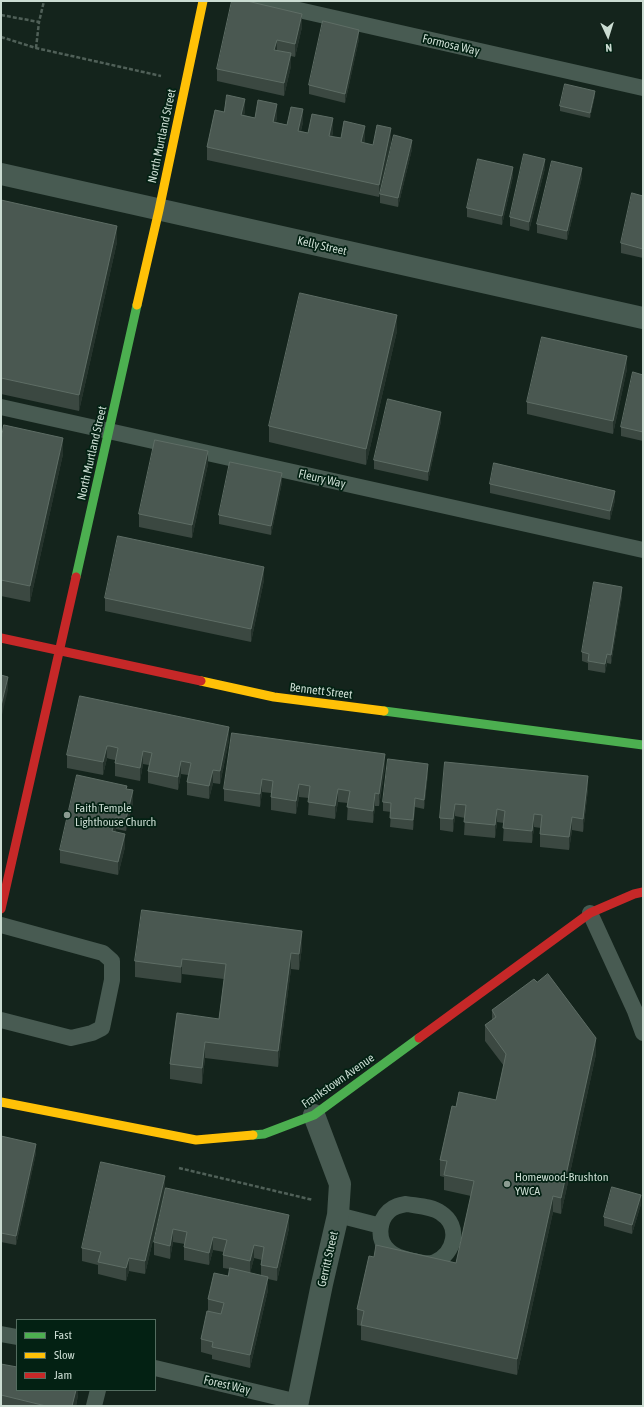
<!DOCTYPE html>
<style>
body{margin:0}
#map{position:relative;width:644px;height:1407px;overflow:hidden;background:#14241c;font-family:"Asap Condensed",sans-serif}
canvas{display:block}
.frame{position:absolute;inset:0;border:2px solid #cbdcd2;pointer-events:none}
.legend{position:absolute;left:16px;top:1319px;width:140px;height:72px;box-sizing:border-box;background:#032113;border:1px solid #536c5f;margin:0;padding:5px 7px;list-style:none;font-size:12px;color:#cbdcd2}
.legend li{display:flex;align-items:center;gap:8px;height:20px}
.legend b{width:20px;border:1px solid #536c5f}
.north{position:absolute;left:588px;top:16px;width:40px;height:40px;-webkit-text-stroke:3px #032113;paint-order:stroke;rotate:176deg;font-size:11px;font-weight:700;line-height:16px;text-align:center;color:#cbdcd2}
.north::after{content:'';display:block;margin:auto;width:14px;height:18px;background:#cbdcd2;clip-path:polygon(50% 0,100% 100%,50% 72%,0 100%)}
</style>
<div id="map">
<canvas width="644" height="1407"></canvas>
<div class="frame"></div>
<ul class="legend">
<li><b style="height:5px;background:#4caf50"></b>Fast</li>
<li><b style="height:5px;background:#ffc107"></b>Slow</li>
<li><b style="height:5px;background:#c62828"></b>Jam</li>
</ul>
<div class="north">N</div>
</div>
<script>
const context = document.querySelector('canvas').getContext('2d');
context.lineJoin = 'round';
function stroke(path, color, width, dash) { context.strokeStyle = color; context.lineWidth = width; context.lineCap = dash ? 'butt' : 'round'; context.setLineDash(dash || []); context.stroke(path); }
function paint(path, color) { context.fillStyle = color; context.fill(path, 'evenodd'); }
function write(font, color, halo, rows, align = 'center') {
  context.font = font + ' "Asap Condensed",sans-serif'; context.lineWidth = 3.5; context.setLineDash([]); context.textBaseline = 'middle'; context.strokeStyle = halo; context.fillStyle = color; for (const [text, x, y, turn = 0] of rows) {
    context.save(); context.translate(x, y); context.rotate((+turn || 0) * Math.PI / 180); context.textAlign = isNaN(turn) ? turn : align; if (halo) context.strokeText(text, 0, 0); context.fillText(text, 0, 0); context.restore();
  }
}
stroke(new Path2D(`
 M1 15 39 22 44 1
 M1 37 36 48 161 76
 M36 48 39 22
 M179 1168 313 1200`), '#506058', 2.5, [4, 2]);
stroke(new Path2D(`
 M259 1 643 88
 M1 407 643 550
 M590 913 635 1011 643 1033
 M1 925 103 953 112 961V980L102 1028 92 1033 71 1038 1 1020
 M406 1204C417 1206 432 1206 441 1213 461 1226 455 1253 435 1262 428 1265 421 1263 414 1261 405 1259 396 1258 389 1251 377 1241 378 1221 389 1211 394 1206 400 1205 406 1204Z
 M338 1215 381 1226
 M1 1334 17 1337
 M155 1368 298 1402
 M94 1406 98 1390`), '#485b52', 16);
stroke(new Path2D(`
 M1 174 643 318
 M297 1406 322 1284 338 1215 340 1184 314 1115`), '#485b52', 22);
stroke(new Path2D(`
 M76 577 137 305
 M384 711 643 745
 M253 1135 264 1134 314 1115 419 1038`), '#4caf50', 9);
stroke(new Path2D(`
 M137 305 159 210 203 1
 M201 681 274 697 384 711
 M1 1102 196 1140 253 1135`), '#ffc107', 9);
stroke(new Path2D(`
 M1 638 201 681
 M1 909 76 577
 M419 1038 590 913 634 894 643 892`), '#c62828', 9);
paint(new Path2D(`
 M302 27 295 57 291 56V66L284 96 217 81V69Z
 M359 39 345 103 309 94V85Z
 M595 95 590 118 560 111V106Z
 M245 111 244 115 255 118 277 117 276 122 287 125 303 122 301 131 308 133 333 131 332 137 341 138 365 139 364 143 373 145 391 141 379 197 207 160V147L224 112Z
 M412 149 398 207 380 203V194Z
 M545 168 529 231 510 226V217Z
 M513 176 502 225 467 217V208Z
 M582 177 567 240 537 233V224Z
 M643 196V258L621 253V243Z
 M1 200 117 242 79 411 1 394Z
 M397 331 366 465 269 442V426Z
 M627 369 613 434 527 414V402Z
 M643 375V441L621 436V427Z
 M441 421 428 481 374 469V460Z
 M1 441 63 454 30 602 1 596Z
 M208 464 192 538 139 527V514Z
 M282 482 271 535 219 524V515Z
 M490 484 615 500 610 520 490 493Z
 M264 580 251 642 105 611V598Z
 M622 596 611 664 607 663 605 673 588 670V663L582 661V652Z
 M80 696 229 740 220 784 213 783 209 799 187 795V782L188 775 181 774 178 790 148 783V771L149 765 143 764 140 781 115 776V760L110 759 107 758 103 775 67 768V755Z
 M232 733 385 767 379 806H375L373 823 347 820 348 803 338 802 335 819 308 815 309 798 299 797 296 814 271 810V793L262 792 260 807 224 801V789Z
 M445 762 588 789 583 832 572 830 569 850 540 847V834L541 828 534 827 532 843 503 841 504 823 497 822 495 838 464 835 465 818 455 816 453 832 440 830V818Z
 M428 773 424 809 415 807 413 830 390 827 391 812 383 811V802Z
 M127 789 133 803 126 831 116 829 115 832 125 847 118 875 60 863V850Z
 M302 947 299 970 291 969 278 1067 205 1058 202 1084 170 1079V1064L219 1019 224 979 182 974 181 983 135 977V961Z
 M492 1010 596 1054 561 1214 553 1212 517 1375 361 1340V1326L357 1325V1309L374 1257 456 1263 471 1196 444 1190V1177L440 1176V1160L456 1107 496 1100 504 1066 485 1041V1025L492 1020Z
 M1 1136 36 1153 16 1245 1 1242Z
 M166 1188 289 1228 277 1281 268 1279V1290L250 1368 212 1359V1355L201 1352V1339L208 1311V1299L228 1276 230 1269 223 1268V1255L224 1252 213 1250 209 1265 184 1260V1247L185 1244 173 1242 170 1259 154 1255V1242ZM254 1258 262 1260 261 1265V1275L250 1273Z
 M165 1189 145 1274 129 1271 126 1281 98 1274V1265L82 1261V1248Z
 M641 1204 632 1234 604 1226V1217Z
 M1 1364 78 1390V1395L76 1406H1Z`), '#3b4841');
paint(new Path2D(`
 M302 14V27L295 57V44Z
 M359 30V39L345 103V94Z
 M277 40V53L274 50Z
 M291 53V66L284 96V83Z
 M595 91V95L590 118V113Z
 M245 99V111L241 128V115Z
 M277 104V117L273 135V122Z
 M303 109V122L298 143V131Z
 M333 118V131L329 149V136Z
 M365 126V139L361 155V142Z
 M391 128V141L379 197V185Z
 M412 140V149L398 207V198Z
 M545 159V168L529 231V222Z
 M513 167V176L502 225V216Z
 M582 168V177L567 240V231Z
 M117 226V242L79 411V395Z
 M397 315V331L366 465V449Z
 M627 356V369L613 434V421Z
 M441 412V421L428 481V472Z
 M63 438V454L30 602V586Z
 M208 451V464L192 538V525Z
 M282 473V482L271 535V526Z
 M615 491V500L610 520V511Z
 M264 567V580L251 642V629Z
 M622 587V596L611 664V655Z
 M607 654V663L605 673V664Z
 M8 677V690L1 719V706Z
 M229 727V740L220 784V771Z
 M107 746V758L103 775V762Z
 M143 751V764L140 781V768Z
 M385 754V767L379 806V794Z
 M181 761V774L178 790V777Z
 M428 764V773L424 809V800Z
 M213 770V783L209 799V786Z
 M588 776V789L583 832V819Z
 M262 779V792L260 807V794Z
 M299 784V797L296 814V801Z
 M338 789V802L335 819V806Z
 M133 790V803L126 831V819Z
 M375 793V806L373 823V811Z
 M415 798V807L413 830V820Z
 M455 804V816L453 832V819Z
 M497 809V822L495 838V825Z
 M534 814V827L532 843V831Z
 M116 817V829L112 844V831Z
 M572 817V830L569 850V837Z
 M125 834V847L118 875V862Z
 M302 931V947L299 970V954Z
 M291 953V969L278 1067V1051Z
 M182 959V974L181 983V967Z
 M596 1038V1054L561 1214V1198Z
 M205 1042V1058L202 1084V1068Z
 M36 1144V1153L16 1245V1236Z
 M165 1176V1189L145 1274V1261Z
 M641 1195V1204L632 1234V1225Z
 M553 1196V1212L517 1375V1359Z
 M289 1215V1228L277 1281V1268Z
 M173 1229V1242L170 1259V1246Z
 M213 1237V1250L209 1265V1253Z
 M254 1245V1258L250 1274V1261Z
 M129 1258V1271L126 1281V1268Z
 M268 1277V1290L250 1368V1355Z
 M76 1390H78V1395L76 1406H72Z`), '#25332c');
const building = new Path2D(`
 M232 1H247L302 14 295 44 277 40 274 50 291 53 284 83 217 69Z
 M323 21 359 30 345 94 309 85Z
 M565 84 595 91 590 113 560 106Z
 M227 95 245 99 241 115 255 118 258 100 277 104 273 122 287 125 291 107 303 109 298 131 308 133 312 114 333 118 329 136 341 138 344 121 365 126 361 142 373 145 377 125 391 128 379 185 207 147 215 110 224 112Z
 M394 135 412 140 398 198 380 194Z
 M524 154 545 159 529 222 510 217Z
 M478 159 513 167 502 216 467 208Z
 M552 161 582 168 567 231 537 224Z
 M632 193 643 196V249L621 243Z
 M1 200 117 226 79 395 1 378Z
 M300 293 397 315 366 449 269 426Z
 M542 337 627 356 613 421 527 402Z
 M633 372 643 375V432L621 427Z
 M388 399 441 412 428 472 374 460Z
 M4 425 63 438 30 586 1 580V441Z
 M155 440 208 451 192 525 139 514Z
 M230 462 282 473 271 526 219 515Z
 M494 463 615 491 610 511 490 484Z
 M118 536 264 567 251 629 105 598Z
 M594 582 622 587 611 655 607 654 605 664 588 661 589 654 582 652Z
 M1 675 8 677 1 706Z
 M80 696 229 727 220 771 213 770 209 786 187 782 191 763 181 761 178 777 148 771 152 753 143 751 140 768 115 763 118 748 110 746H107L103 762 67 755Z
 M232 733 385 754 379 794 375 793 373 811 347 807 350 791 338 789 335 806 308 802 310 786 299 784 296 801 271 797 273 781 262 779 260 794 224 789Z
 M388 759 428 764 424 800 415 798 413 820 390 818 391 803 383 802Z
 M445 762 588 776 583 819 572 817 569 837 540 834 542 815 534 814 532 831 503 828 505 811 497 809 495 825 464 822 466 805 455 804 453 819 440 818Z
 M77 775 127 786 126 789 133 790 126 819 116 817 112 831 125 834 118 862 60 850Z
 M142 910 302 931 299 954 291 953 278 1051 205 1042 202 1068 170 1064 177 1013 219 1019 226 964 182 959 181 967 135 961Z
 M548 974 596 1038 561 1198 553 1196 517 1359 361 1325 364 1311 357 1309 369 1256 374 1257 376 1245 456 1263 474 1181 444 1175 447 1161 440 1160 452 1106 456 1107 459 1092 496 1100 506 1054 485 1025 496 1017 492 1010 534 979 537 982Z
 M1 1136 36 1144 16 1236 1 1233Z
 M101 1162 165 1176 145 1261 129 1258 126 1268 98 1262 101 1252 82 1248Z
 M612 1187 641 1195 632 1225 604 1217Z
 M166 1188 289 1215 277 1268 261 1265 264 1247 254 1245 250 1261 223 1255 227 1240 213 1237 209 1253 184 1247 187 1232 173 1229 170 1246 154 1242Z
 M230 1268 268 1277 250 1355 212 1347 213 1342 201 1339 207 1311 221 1314 224 1303 208 1299 214 1273 228 1276Z
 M1 1364 17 1367V1390H76L72 1406H46L1 1395Z`);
paint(building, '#4a5851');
stroke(building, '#5e6d65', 1);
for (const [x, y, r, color] of [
 [67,815,4,"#8b9c92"],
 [507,1184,4,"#8b9c92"]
]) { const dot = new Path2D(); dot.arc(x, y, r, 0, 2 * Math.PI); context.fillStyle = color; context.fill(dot); stroke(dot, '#032113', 1.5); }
write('12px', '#cbdcd2', '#032113', [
 ["Formosa Way",451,45,13],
 ["North Murtland Street",162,136,-78],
 ["Kelly Street",322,246,13],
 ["North Murtland Street",92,453,-77],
 ["Fleury Way",322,479,13],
 ["Bennett Street",321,691,7],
 ["Frankstown Avenue",338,1081,-35],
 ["Gerritt Street",328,1259,-77],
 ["Forest Way",227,1385,13]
]);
write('12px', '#cbdcd2', '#032113', [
 ["Faith Temple",75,808],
 ["Lighthouse Church",75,822],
 ["Homewood-Brushton",515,1177],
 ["YWCA",515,1191]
], 'left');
</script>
